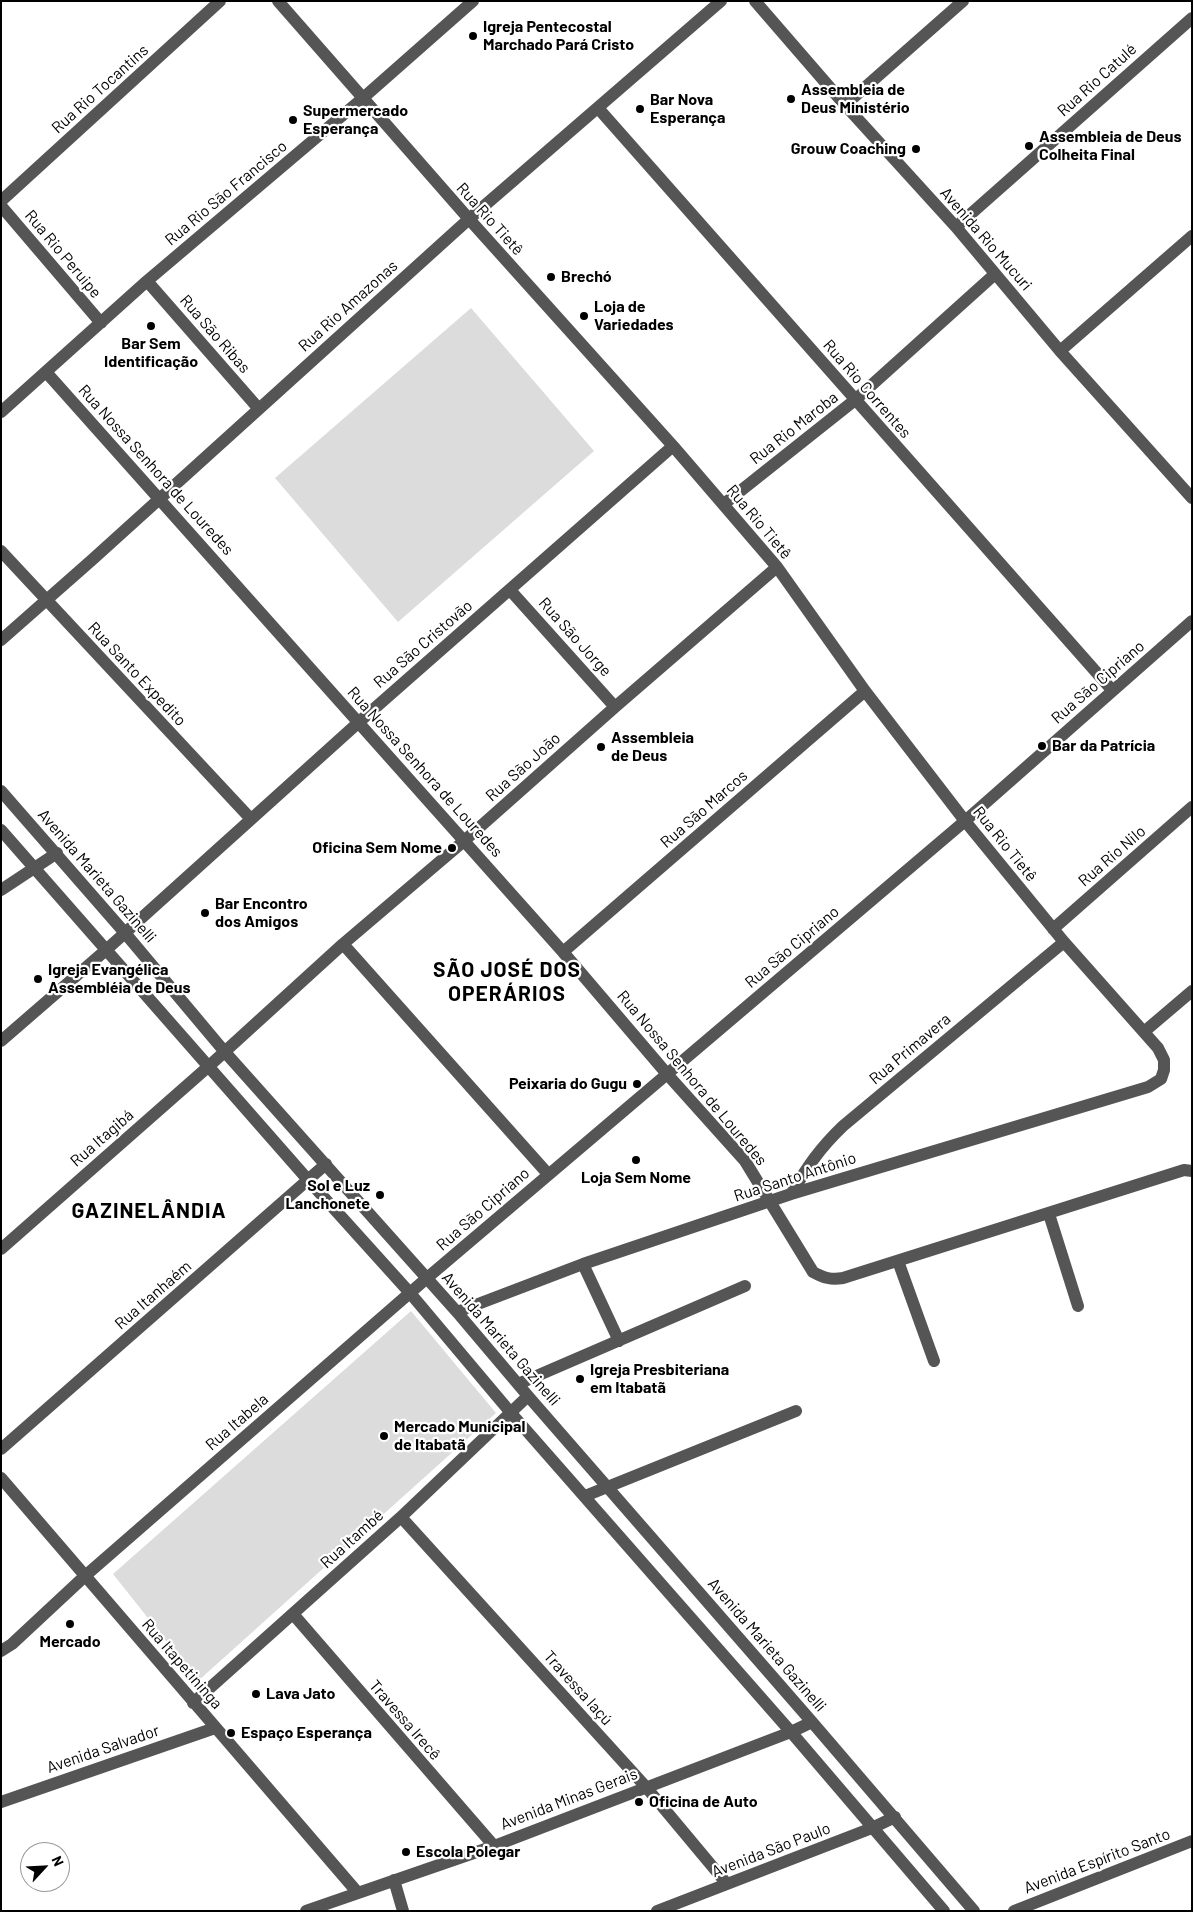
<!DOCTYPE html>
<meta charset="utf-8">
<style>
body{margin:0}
#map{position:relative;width:1193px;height:1912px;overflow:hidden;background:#fff;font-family:Barlow,sans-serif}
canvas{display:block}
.frame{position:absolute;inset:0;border:2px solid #000;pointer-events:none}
.north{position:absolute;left:20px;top:1842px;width:50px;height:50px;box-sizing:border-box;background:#fff;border:1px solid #999;border-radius:50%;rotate:65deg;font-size:14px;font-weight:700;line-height:20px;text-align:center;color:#000}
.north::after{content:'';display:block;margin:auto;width:18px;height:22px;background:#000;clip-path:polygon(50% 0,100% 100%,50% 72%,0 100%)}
</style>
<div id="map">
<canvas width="1193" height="1912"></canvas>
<div class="frame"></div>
<div class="north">N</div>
</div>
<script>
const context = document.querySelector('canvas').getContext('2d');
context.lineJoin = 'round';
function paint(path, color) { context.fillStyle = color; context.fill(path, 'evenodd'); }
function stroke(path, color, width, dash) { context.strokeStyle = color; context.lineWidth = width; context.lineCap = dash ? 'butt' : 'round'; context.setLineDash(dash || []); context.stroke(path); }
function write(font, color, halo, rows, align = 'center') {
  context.font = font + ' Barlow,sans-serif'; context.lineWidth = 4.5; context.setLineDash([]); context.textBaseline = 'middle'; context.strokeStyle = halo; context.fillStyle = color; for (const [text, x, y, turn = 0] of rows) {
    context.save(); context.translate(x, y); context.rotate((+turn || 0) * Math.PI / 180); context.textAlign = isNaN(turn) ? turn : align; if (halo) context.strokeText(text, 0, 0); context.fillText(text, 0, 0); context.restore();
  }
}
paint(new Path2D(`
 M471 308 594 451 398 622 275 478Z
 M411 1311 496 1413 198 1681 113 1574Z`), '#dcdcdc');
stroke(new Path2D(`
 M278 1 469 219 673 446 777 567 865 691 965 821 1064 942 1158 1048 1164 1060V1070L1161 1079 1148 1087 791 1194 583 1264 457 1312
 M755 1 845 105 956 227 1060 351 1192 498
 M845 105 963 1
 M598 108 1112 690
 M1 201 220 1
 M1 206 101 323
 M956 227 1192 18
 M147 281 259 409
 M1060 351 1192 236
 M46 372 563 952 667 1074 745 1161 813 1272C824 1278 831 1280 843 1278L1184 1170 1192 1171
 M1 412 147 281 363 98 473 1
 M724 504 855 400 995 274
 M1 551 250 818
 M510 590 615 707
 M1 640 93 559 469 219 721 1
 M1 791 125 933 224 1051 457 1312 528 1396 812 1722 974 1911
 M1 830 309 1181 410 1293 511 1413 791 1732 944 1911
 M1 890 57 853
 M1053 929 1192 807
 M343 944 548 1174
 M563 952 865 691
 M1145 1031 1192 991
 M1 1041 106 950 359 722 673 446
 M791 1194C808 1166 819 1149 843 1126L1064 942
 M1049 1214 1078 1306
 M1 1249 209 1066 343 944 464 841 615 707 777 567
 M898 1261 934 1361
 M583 1264 619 1341
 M518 1384 745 1286
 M1 1449 326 1164
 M1 1478 358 1893
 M585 1496 796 1411
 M401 1517 646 1787 727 1884
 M293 1614 494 1846
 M1 1651 12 1644 85 1576 427 1278 965 821 1192 621
 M193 1703 401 1517 528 1396
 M1 1802 215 1728
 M394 1880 403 1911
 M306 1911 494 1846 791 1732 812 1722
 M657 1911 872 1828 895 1817
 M1014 1911 1192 1841`), '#555', 12);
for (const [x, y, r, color] of [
 [473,36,5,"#000"],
 [791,99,5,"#000"],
 [640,109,5,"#000"],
 [293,120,5,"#000"],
 [1029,146,5,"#000"],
 [916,149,5,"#000"],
 [551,277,5,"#000"],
 [584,316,5,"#000"],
 [151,326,5,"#000"],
 [1042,746,5,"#000"],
 [601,747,5,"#000"],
 [452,848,5,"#000"],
 [205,913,5,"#000"],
 [38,979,5,"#000"],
 [637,1084,5,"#000"],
 [636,1160,5,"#000"],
 [380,1195,5,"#000"],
 [580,1379,5,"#000"],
 [384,1436,5,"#000"],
 [70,1624,5,"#000"],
 [256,1694,5,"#000"],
 [231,1733,5,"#000"],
 [639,1802,5,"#000"],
 [406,1852,5,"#000"]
]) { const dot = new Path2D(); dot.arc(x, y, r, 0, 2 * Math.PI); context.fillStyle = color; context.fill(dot); stroke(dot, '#fff', 2); }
write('bold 16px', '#000', '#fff', [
 ["Igreja Pentecostal",483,27],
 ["Marchado Pará Cristo",483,45],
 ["Assembleia de",801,90],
 ["Deus Ministério",801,108],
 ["Bar Nova",650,100],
 ["Esperança",650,118],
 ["Supermercado",303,111],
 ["Esperança",303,129],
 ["Assembleia de Deus",1039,137],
 ["Colheita Final",1039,155],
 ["Grouw Coaching",906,149,"right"],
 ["Brechó",561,277],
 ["Loja de",594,307],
 ["Variedades",594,325],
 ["Bar Sem",151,344,"center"],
 ["Identificação",151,362,"center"],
 ["Assembleia",611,738],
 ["de Deus",611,756],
 ["Bar da Patrícia",1052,746],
 ["Oficina Sem Nome",442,848,"right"],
 ["Bar Encontro",215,904],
 ["dos Amigos",215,922],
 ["Igreja Evangélica",48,970],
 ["Assembléia de Deus",48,988],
 ["Peixaria do Gugu",627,1084,"right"],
 ["Loja Sem Nome",636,1178,"center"],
 ["Sol e Luz",370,1186,"right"],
 ["Lanchonete",370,1204,"right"],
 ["Igreja Presbiteriana",590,1370],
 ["em Itabatã",590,1388],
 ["Mercado Municipal",394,1427],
 ["de Itabatã",394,1445],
 ["Mercado",70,1642,"center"],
 ["Lava Jato",266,1694],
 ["Espaço Esperança",241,1733],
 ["Oficina de Auto",649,1802],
 ["Escola Polegar",416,1852]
], 'left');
write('16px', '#000', '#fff', [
 ["Rua Rio Catulé",1097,80,-42],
 ["Rua Rio Tocantins",100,89,-42],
 ["Rua Rio São Francisco",226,193,-40],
 ["Rua Rio Tietê",490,219,48],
 ["Avenida Rio Mucuri",986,239,49],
 ["Rua Rio Peruipe",63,254,50],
 ["Rua Rio Amazonas",348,306,-42],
 ["Rua São Ribas",215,334,49],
 ["Rua Rio Correntes",867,389,49],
 ["Rua Rio Maroba",794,428,-38],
 ["Rua Nossa Senhora de Louredes",156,470,48],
 ["Rua Rio Tietê",759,522,50],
 ["Rua São Jorge",575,637,48],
 ["Rua São Cristovão",423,644,-41],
 ["Rua Santo Expedito",137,674,47],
 ["Rua São Cipriano",1098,682,-41],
 ["Rua São João",523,767,-42],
 ["Rua Nossa Senhora de Louredes",425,772,48],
 ["Rua São Marcos",704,809,-41],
 ["Rua Rio Tietê",1005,844,51],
 ["Rua Rio Nilo",1112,856,-41],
 ["Avenida Marieta Gazinelli",97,876,49],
 ["Rua São Cipriano",792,947,-40],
 ["Rua Primavera",910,1049,-40],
 ["Rua Nossa Senhora de Louredes",692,1078,50],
 ["Rua Itagibá",102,1138,-41],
 ["Rua Santo Antônio",795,1177,-18],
 ["Rua São Cipriano",483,1209,-41],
 ["Rua Itanhaém",153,1295,-41],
 ["Avenida Marieta Gazinelli",501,1339,49],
 ["Rua Itabela",237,1422,-41],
 ["Rua Itambé",352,1539,-42],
 ["Avenida Marieta Gazinelli",767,1645,49],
 ["Rua Itapetininga",182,1664,49],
 ["Travessa Iaçú",578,1688,48],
 ["Travessa Irecê",405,1720,49],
 ["Avenida Salvador",103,1749,-19],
 ["Avenida Minas Gerais",569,1799,-21],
 ["Avenida São Paulo",771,1850,-21],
 ["Avenida Espírito Santo",1097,1861,-21]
]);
context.letterSpacing = '1px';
write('bold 21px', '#000', '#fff', [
 ["SÃO JOSÉ DOS",507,970],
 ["OPERÁRIOS",507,994],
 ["GAZINELÂNDIA",149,1211]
]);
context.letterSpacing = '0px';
</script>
